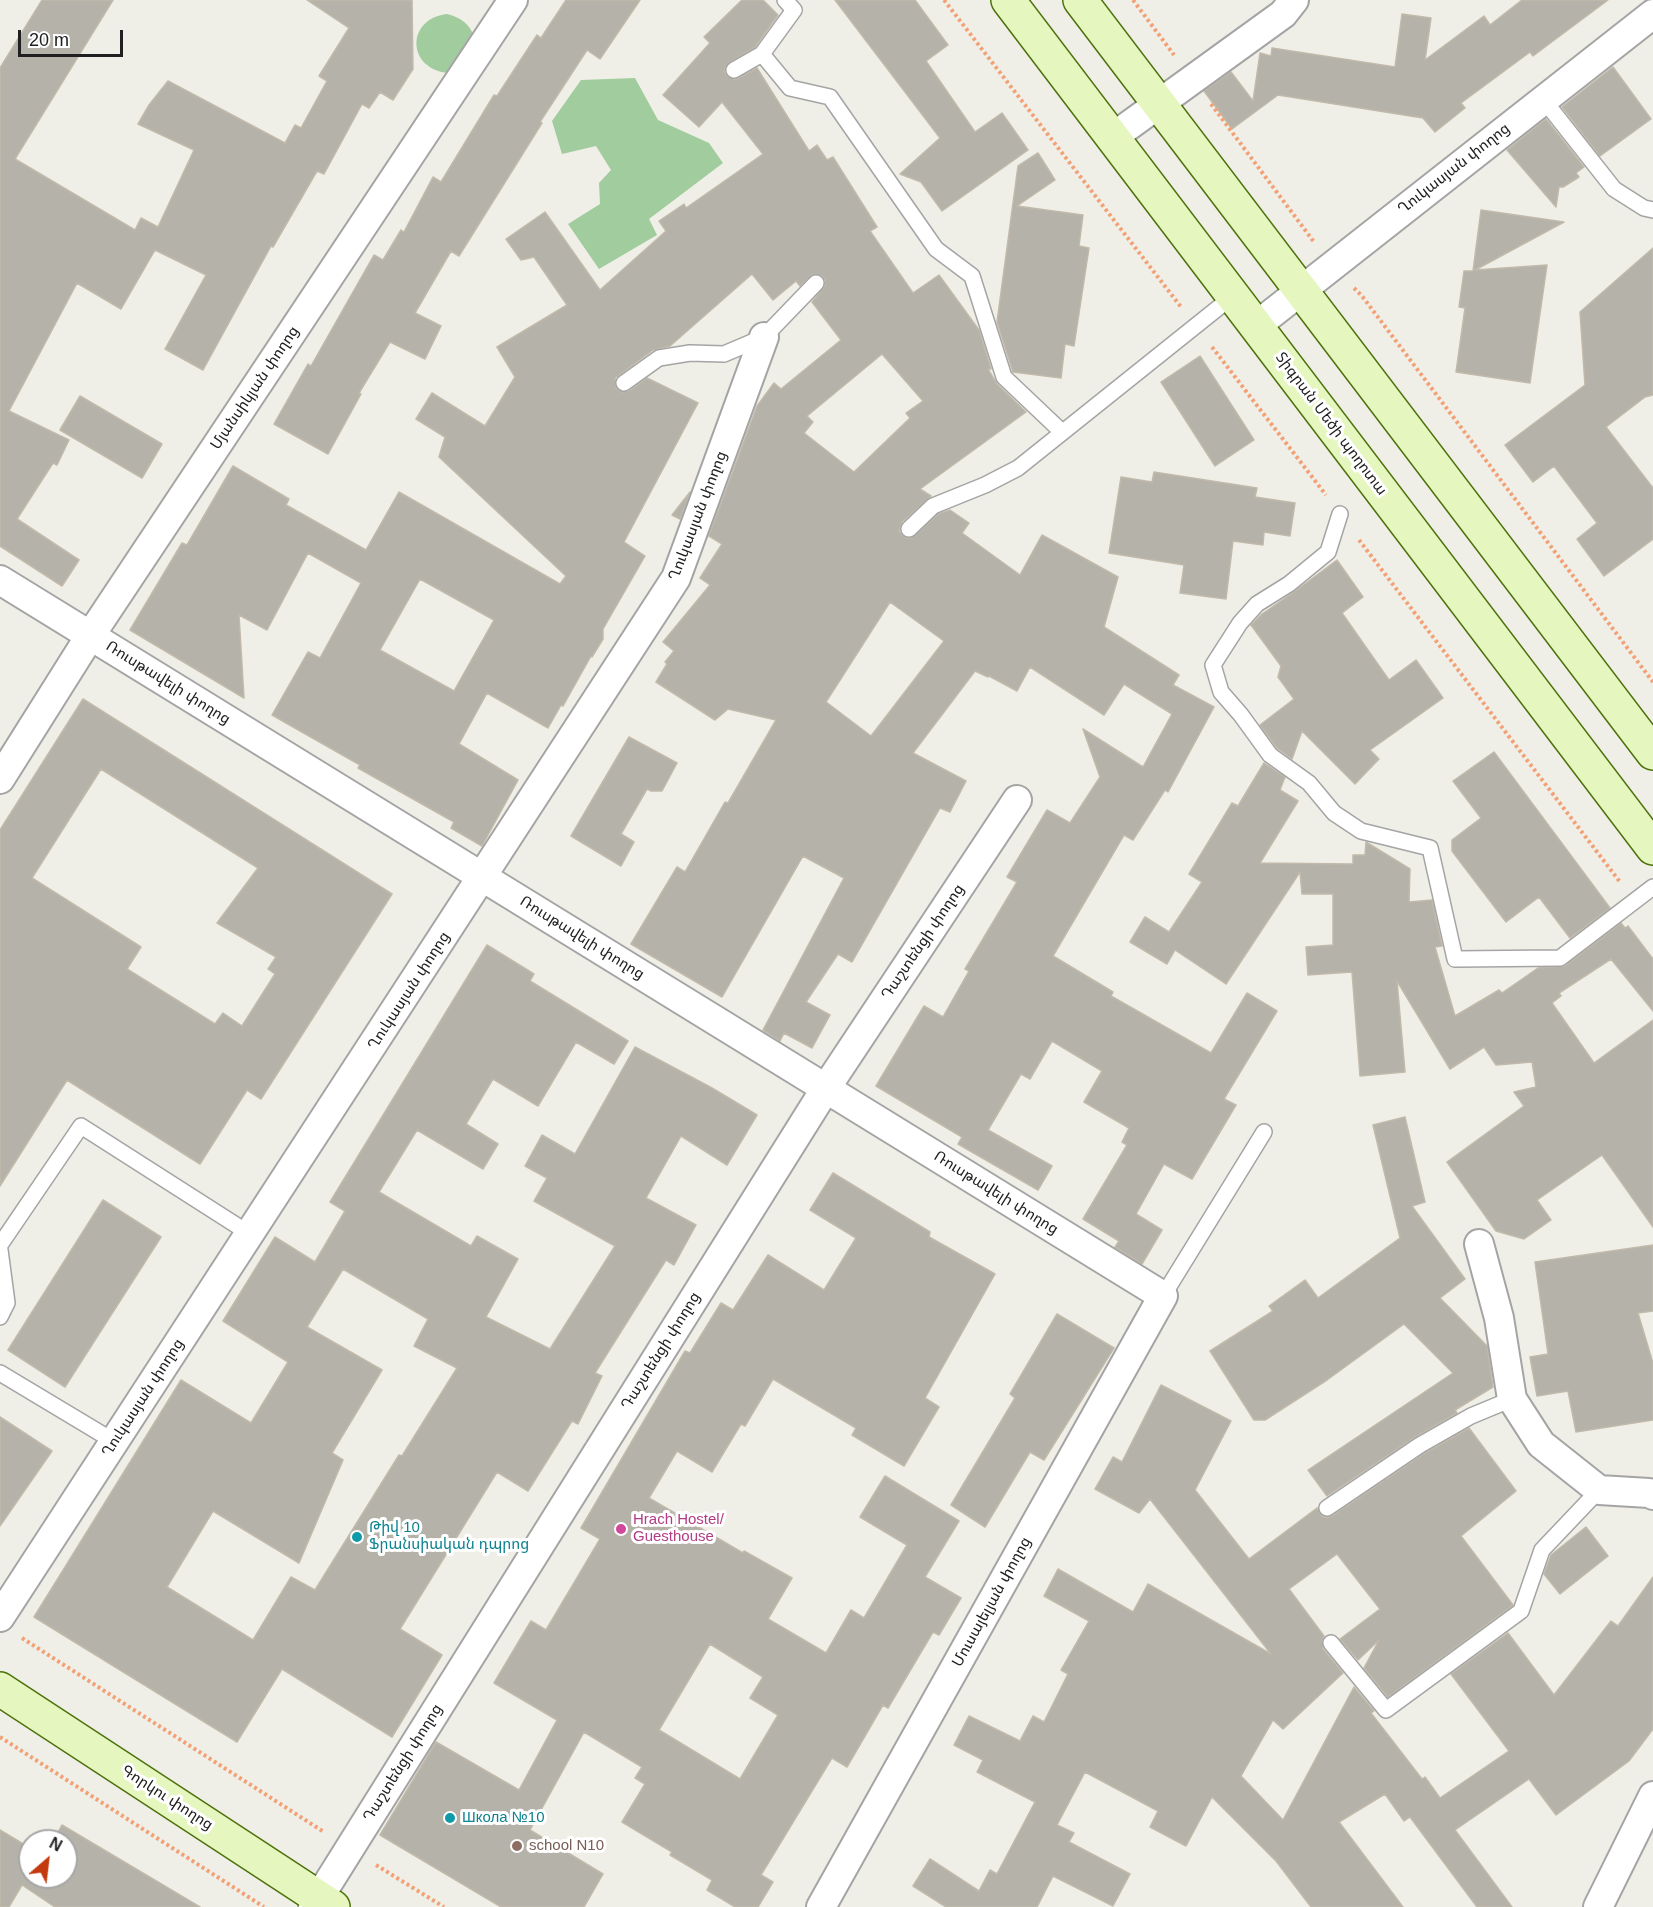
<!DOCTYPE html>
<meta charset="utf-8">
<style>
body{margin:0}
#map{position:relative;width:1653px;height:1907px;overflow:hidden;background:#f0efe7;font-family:Arial,sans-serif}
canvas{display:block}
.north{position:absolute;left:18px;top:1829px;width:60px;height:60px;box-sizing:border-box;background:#fff;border:2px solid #a6a6a6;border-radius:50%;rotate:28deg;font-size:16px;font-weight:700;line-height:24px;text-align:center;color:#202020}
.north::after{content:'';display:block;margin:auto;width:21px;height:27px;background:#c33a0c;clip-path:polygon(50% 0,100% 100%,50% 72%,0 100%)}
.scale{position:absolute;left:18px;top:30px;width:105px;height:27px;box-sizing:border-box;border:3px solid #202020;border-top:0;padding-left:8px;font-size:18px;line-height:21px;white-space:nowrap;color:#202020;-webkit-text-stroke:4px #fff;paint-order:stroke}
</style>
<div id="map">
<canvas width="1653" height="1907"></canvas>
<div class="north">N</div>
<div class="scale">20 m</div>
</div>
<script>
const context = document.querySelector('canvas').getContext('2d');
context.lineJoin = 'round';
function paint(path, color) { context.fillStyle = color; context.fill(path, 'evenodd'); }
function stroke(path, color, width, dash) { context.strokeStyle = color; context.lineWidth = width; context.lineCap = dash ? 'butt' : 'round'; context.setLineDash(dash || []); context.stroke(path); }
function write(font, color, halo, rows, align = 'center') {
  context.font = font + ' Arial,"Noto Sans Armenian",sans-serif'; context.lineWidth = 6; context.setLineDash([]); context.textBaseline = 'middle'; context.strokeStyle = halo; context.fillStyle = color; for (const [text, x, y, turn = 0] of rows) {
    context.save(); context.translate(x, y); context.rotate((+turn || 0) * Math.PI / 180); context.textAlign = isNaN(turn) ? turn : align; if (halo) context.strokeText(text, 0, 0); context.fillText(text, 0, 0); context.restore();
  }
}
paint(new Path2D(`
 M447 14C462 18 470 24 475 39L449 73C407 70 405 19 447 14Z
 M635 78 658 120 709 143 723 163 649 219 657 235 599 269 568 224 600 204 599 183 611 170 596 146 562 154 552 121 581 80Z`), '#a0cc9e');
const building = new Path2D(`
 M42 0H113L15 159 135 230 141 218 158 227 194 150 138 124 149 105 168 81 285 143 295 125 301 128 327 81 319 76 349 28 307 0H412L413 69 393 100 380 92 369 108 362 104 324 174 317 171 273 247 271 246 203 370 165 349 206 275 155 250 121 309 77 283 9 411 69 440 57 465 53 463 17 519 79 560 62 586 0 546V68Z
 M566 0H640L600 59 587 50 540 122 542 123 459 256 451 251 415 313 441 326 425 359 390 342 359 393 361 394 328 454 274 424 308 364 311 366 374 255 383 260 401 230 404 232 433 177 441 182 494 95 497 96 537 35 541 38Z
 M742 0H763L778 15 755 47 726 65 724 71 726 75 735 80 757 68 809 151 817 145 827 160 833 157 877 227 870 231 913 293 939 275 979 330 991 369H988L997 384 1026 412 920 489 931 496 902 522 899 531 902 535 907 538H912L938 514 950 510 969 523 962 533 1020 575 1042 535 1118 577 1104 627 1179 675 1173 685 1214 707 1168 792 1165 790 1133 840 1124 835 1053 956 1113 992 1111 996 1211 1053 1247 993 1277 1011 1224 1099 1236 1105 1192 1179 1164 1164 1136 1214 1162 1230 1142 1264 1115 1247 1119 1241 1083 1219 1127 1145 1122 1142 1129 1128 1084 1102 1102 1071 1052 1041 1030 1079 1021 1074 988 1130 1052 1166 1038 1190 958 1144 962 1137 876 1086 924 1006 943 1017 969 971 965 969 1017 882 1007 877 1047 810 1070 823 1100 777 1083 729 1143 767 1172 714 1124 684 1104 715 1030 667 1017 691 989 676 988 677 975 671 913 753 966 781 950 812 940 808 852 962 838 954 806 1002 830 1015 812 1048 784 1033 780 1041 763 1030 844 878 803 856 722 997 631 944 677 867 685 872 725 802 728 803 776 720 728 709 715 720 656 682 667 664 665 662 674 651 663 642 710 585 700 578 722 544 709 536 757 406 774 383 781 389 841 340 812 302 825 286V280L822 276 813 274 800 286 796 281 773 300 752 274 670 346 653 350 615 378 616 388 621 392 629 391 647 378 698 403 624 542 645 556 603 629V639L592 657 591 656 563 706 561 705 548 728 487 693 459 744 518 780 482 846 451 828 454 822 358 768 360 765 272 715 308 652 320 658 361 583 308 553 267 630 239 615 244 698 130 630 182 543 187 545 233 466 289 499 286 505 366 550 399 492 560 584 566 576 439 457 445 437 416 419 432 393 485 426 515 377 497 347 567 305 534 257 521 260 506 239 545 212 600 290 666 231 659 221 684 204 686 208 763 154 722 102 699 127 663 95 710 43 704 37ZM882 354 923 401 906 413 910 418 854 472 804 433 813 422 807 416ZM420 579 494 620 454 691 380 650ZM890 602 944 641 871 736 826 702Z
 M835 0H915L948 45 926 61 975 132 1002 113 1028 150 942 211 921 182 900 174 940 138Z
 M1522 0H1608L1533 56 1530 52 1461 103 1465 108 1435 132 1423 118 1278 95 1232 129 1204 91 1231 72 1253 101 1260 53 1271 56 1272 48 1395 67 1402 14 1431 18 1425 60 1484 16 1490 25Z
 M1613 67 1651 119 1600 156 1562 107Z
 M1546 119 1584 167 1576 173 1579 177 1563 187H1559L1556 207 1507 150Z
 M1038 153 1055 180 1017 206 1083 215 1079 246 1089 248 1074 346 1065 344 1061 378 1013 372 997 322 1018 166Z
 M1481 210 1564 222 1475 270 1547 265 1530 383 1456 372 1465 308 1459 307 1464 271H1473Z
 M1653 248V395L1645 397 1606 427 1653 488V539L1604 576 1577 539 1597 523 1554 466 1533 482 1505 445 1585 385 1580 312Z
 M1200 356 1254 440 1215 466 1161 382Z
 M80 396 162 444 142 478 60 430Z
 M1154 472 1257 488 1255 497 1295 503 1290 536 1264 532 1263 545 1233 541 1226 599 1180 593 1184 565 1109 553 1121 477 1152 482Z
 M690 492 680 519 672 515Z
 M1337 560 1363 597 1342 613 1389 680 1416 660 1443 698 1370 750 1379 759 1355 784 1302 731 1292 759 1277 748 1260 725 1294 699 1278 677 1281 666 1251 625 1262 614 1294 592Z
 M83 699 392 894 261 1099 247 1090 200 1164 67 1080 0 1186V830ZM101 769 258 868 217 923 276 957 268 969 275 974 242 1026 223 1013 215 1024 127 969 141 947 32 878Z
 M629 737 677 763 662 791H651L647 789 621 834 634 842 621 866 571 836Z
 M1494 752 1610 908 1570 938 1539 897 1506 922 1452 851V840L1481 818 1453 781Z
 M1264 763 1285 777 1280 790 1298 801 1260 863 1353 864V855H1365L1366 842 1410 869 1409 902 1432 900 1442 946 1435 947 1455 1016 1499 990 1502 993 1538 968 1565 966 1621 923 1625 928 1628 926 1653 959V1011L1611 959 1559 993 1561 996 1552 1003 1594 1063 1653 1020V1227L1602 1155 1537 1200 1551 1220 1524 1239 1496 1231 1447 1162 1524 1106 1514 1092 1536 1087 1532 1062 1496 1065 1484 1047 1450 1069 1397 981 1405 1072 1360 1076 1352 972 1308 975 1306 947 1333 945V894H1302L1300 872 1226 984 1175 950 1167 964 1130 942 1145 917 1169 932 1202 882 1189 874 1232 803 1238 806Z
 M487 945 534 974 530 981 628 1041 614 1064 576 1042 538 1106 493 1079 466 1124 498 1144 483 1169 417 1130 379 1192 471 1246 477 1236 518 1259 486 1317 550 1349 615 1246 534 1201 547 1178 525 1166 542 1135 575 1154 635 1047 712 1088 757 1115 727 1165 681 1136 646 1198 696 1225 674 1265 666 1260 595 1373 602 1376 578 1424 572 1421 528 1491 497 1472 400 1629 442 1655 392 1737 282 1669 237 1742 34 1617 181 1380 251 1423 288 1362 223 1321 275 1237 315 1262 345 1211 330 1202ZM343 1269 428 1319 414 1346 457 1368 402 1456 399 1455 315 1590 291 1577 253 1640 167 1587 213 1511 299 1563 343 1460 332 1453 382 1370 307 1327Z
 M1405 1117 1425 1202 1412 1206 1465 1279 1440 1298 1487 1346 1493 1387 1455 1410 1457 1413 1415 1437 1327 1496 1308 1470 1453 1373 1404 1324 1327 1380 1265 1420H1254L1210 1351 1273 1311 1269 1306 1305 1280 1318 1298 1400 1238 1373 1125Z
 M833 1173 930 1232 929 1237 995 1274 925 1398 939 1407 904 1466 852 1435 856 1428 773 1379 745 1426 741 1424 712 1472 677 1451 649 1498 743 1553 744 1551 792 1578 768 1619 826 1653 851 1610 864 1618 907 1545 860 1517 885 1476 959 1521 925 1577 961 1598 939 1635 933 1632 888 1708 883 1705 847 1767 832 1758 761 1875 773 1882 758 1907H735L707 1890 712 1880 670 1855 672 1852 622 1822 645 1784 635 1778 642 1767 584 1732 530 1830 603 1874 584 1907H501L380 1835 436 1742 519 1790 557 1720 494 1683 531 1621 546 1630 600 1539 581 1528 685 1351 690 1353 721 1303 733 1310 768 1255 824 1290 856 1238 810 1210ZM710 1644 763 1677 750 1698 778 1715 740 1779 659 1730Z
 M103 1200 161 1237 65 1387 8 1350Z
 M1653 1245V1311L1638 1313 1653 1363V1420L1576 1432 1568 1391 1537 1396 1530 1357 1548 1354 1535 1262Z
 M1057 1314 1114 1348 1044 1460 1030 1452 985 1527 951 1505 1015 1398 1010 1394Z
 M1161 1385 1231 1421 1195 1490 1249 1559 1317 1508 1322 1516 1327 1518 1332 1516 1425 1453 1469 1428 1516 1491 1461 1536 1513 1605 1388 1697 1364 1668 1379 1640 1358 1660 1340 1639 1380 1609 1337 1554 1289 1589 1324 1636 1322 1640 1323 1649 1343 1673 1283 1729 1273 1720 1241 1776 1283 1820 1354 1687 1374 1711 1371 1713 1422 1779 1425 1777 1440 1798 1509 1751 1451 1674 1508 1633 1554 1695 1611 1621 1618 1626 1653 1577V1729L1629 1761 1556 1815 1529 1779 1455 1830 1512 1907H1477L1410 1817 1404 1821 1385 1794 1339 1822 1403 1907H1311L1276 1861 1212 1797 1186 1846 1150 1827 1158 1811 1085 1772 1057 1825 1074 1833 1069 1842 1130 1874 1113 1906 1053 1876 1037 1907H946L913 1886 930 1859 979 1891 990 1870 997 1874 1035 1802 977 1772 983 1760 954 1745 969 1716 1020 1741 1033 1716 1044 1722 1068 1674 1061 1670 1089 1621 1044 1596 1058 1569 1133 1612 1148 1584 1271 1654 1150 1499 1139 1513 1095 1489 1113 1457 1122 1462Z
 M0 1417 52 1451 0 1526Z
 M1586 1527 1608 1556 1560 1594 1544 1574 1551 1555Z
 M62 1825 200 1907H55L22 1885 9 1907H0V1830L30 1848V1877H66V1841H53Z`);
paint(building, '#b5b2a9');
stroke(building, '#c1baaa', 1.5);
const service = new Path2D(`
 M785 0 794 10 762 54 790 88 830 97 936 249 972 276 1004 377 1062 432
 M734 70 762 54
 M1543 99 1614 189 1644 208 1653 210
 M624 383 659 358 690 353 724 354 764 337 816 283
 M1340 514 1328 552 1289 584 1257 604 1240 623 1213 665 1221 692 1241 715 1270 755 1309 783 1334 813 1361 831 1430 848 1455 959 1560 958 1653 887
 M909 529 933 506 985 485 1018 468 1233 296
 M0 1245 81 1126 250 1234
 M0 1250 7 1303 0 1317
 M1163 1296 1264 1132
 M0 1373 115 1442
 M1327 1508 1420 1445 1471 1416 1512 1399
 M1331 1643 1386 1710 1521 1611 1542 1550 1599 1490`);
const minor = new Path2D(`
 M1113 137 1283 14 1294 0
 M1256 326 1653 14
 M0 580 1163 1296 821 1907
 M0 779 90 636 513 0
 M1479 1244 1499 1318 1512 1399 1541 1444 1599 1490 1649 1493 1653 1495
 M0 1617 676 578 764 337
 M313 1907 826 1088 1017 800
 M1598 1907 1653 1796`);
const secondary = new Path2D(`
 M1008 0 1653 848
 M1080 0 1653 753
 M0 1689 333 1907`);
stroke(service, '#a4a4a4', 18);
stroke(minor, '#a4a4a4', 32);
stroke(secondary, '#4d720c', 36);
stroke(new Path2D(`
 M944 0 1181 307
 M1133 0 1174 55
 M1211 104 1314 242
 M1354 288 1362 296 1653 682
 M1212 347 1326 495
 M1359 540 1620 882
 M22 1638 324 1832
 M0 1737 264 1907
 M376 1865 444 1907`), '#f2a176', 4, [3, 3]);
stroke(service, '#fff', 15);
stroke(minor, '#fff', 28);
stroke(secondary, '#e5f6bf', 33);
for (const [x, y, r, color] of [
 [621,1529,6,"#d1479c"],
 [357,1537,6,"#0f9aa8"],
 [450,1818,6,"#0f9aa8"],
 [517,1846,6,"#8d6e63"]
]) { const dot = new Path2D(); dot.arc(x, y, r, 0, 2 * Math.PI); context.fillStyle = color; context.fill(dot); stroke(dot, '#fff', 2); }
write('15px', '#202020', '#fff', [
 ["Ղուկասյան փողոց",1454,169,-38],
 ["Մյանսիկյան փողոց",255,388,-56],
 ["Տիգրան Մեծի պողոտա",1331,424,53],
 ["Ղուկասյան փողոց",698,516,-69],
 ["Ռուսթավելի փողոց",168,683,32],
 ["Ռուսթավելի փողոց",582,938,32],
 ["Դաշտենցի փողոց",923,942,-56],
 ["Ղուկասյան փողոց",409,991,-57],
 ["Ռուսթավելի փողոց",996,1193,32],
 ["Դաշտենցի փողոց",661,1351,-58],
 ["Ղուկասյան փողոց",143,1398,-57],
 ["Մուսայելյան փողոց",992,1602,-61],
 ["Դաշտենցի փողոց",403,1763,-58],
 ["Գորկու փողոց",167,1798,33]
]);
write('15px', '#b23c85', '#fff', [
 ["Hrach Hostel/",633,1520],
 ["Guesthouse",633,1537]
], 'left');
write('15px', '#0d838f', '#fff', [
 ["Թիվ 10",369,1528],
 ["Ֆրանսիական դպրոց",369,1545],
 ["Школа №10",462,1818]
], 'left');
write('15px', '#785e54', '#fff', [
 ["school N10",529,1846]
], 'left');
</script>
